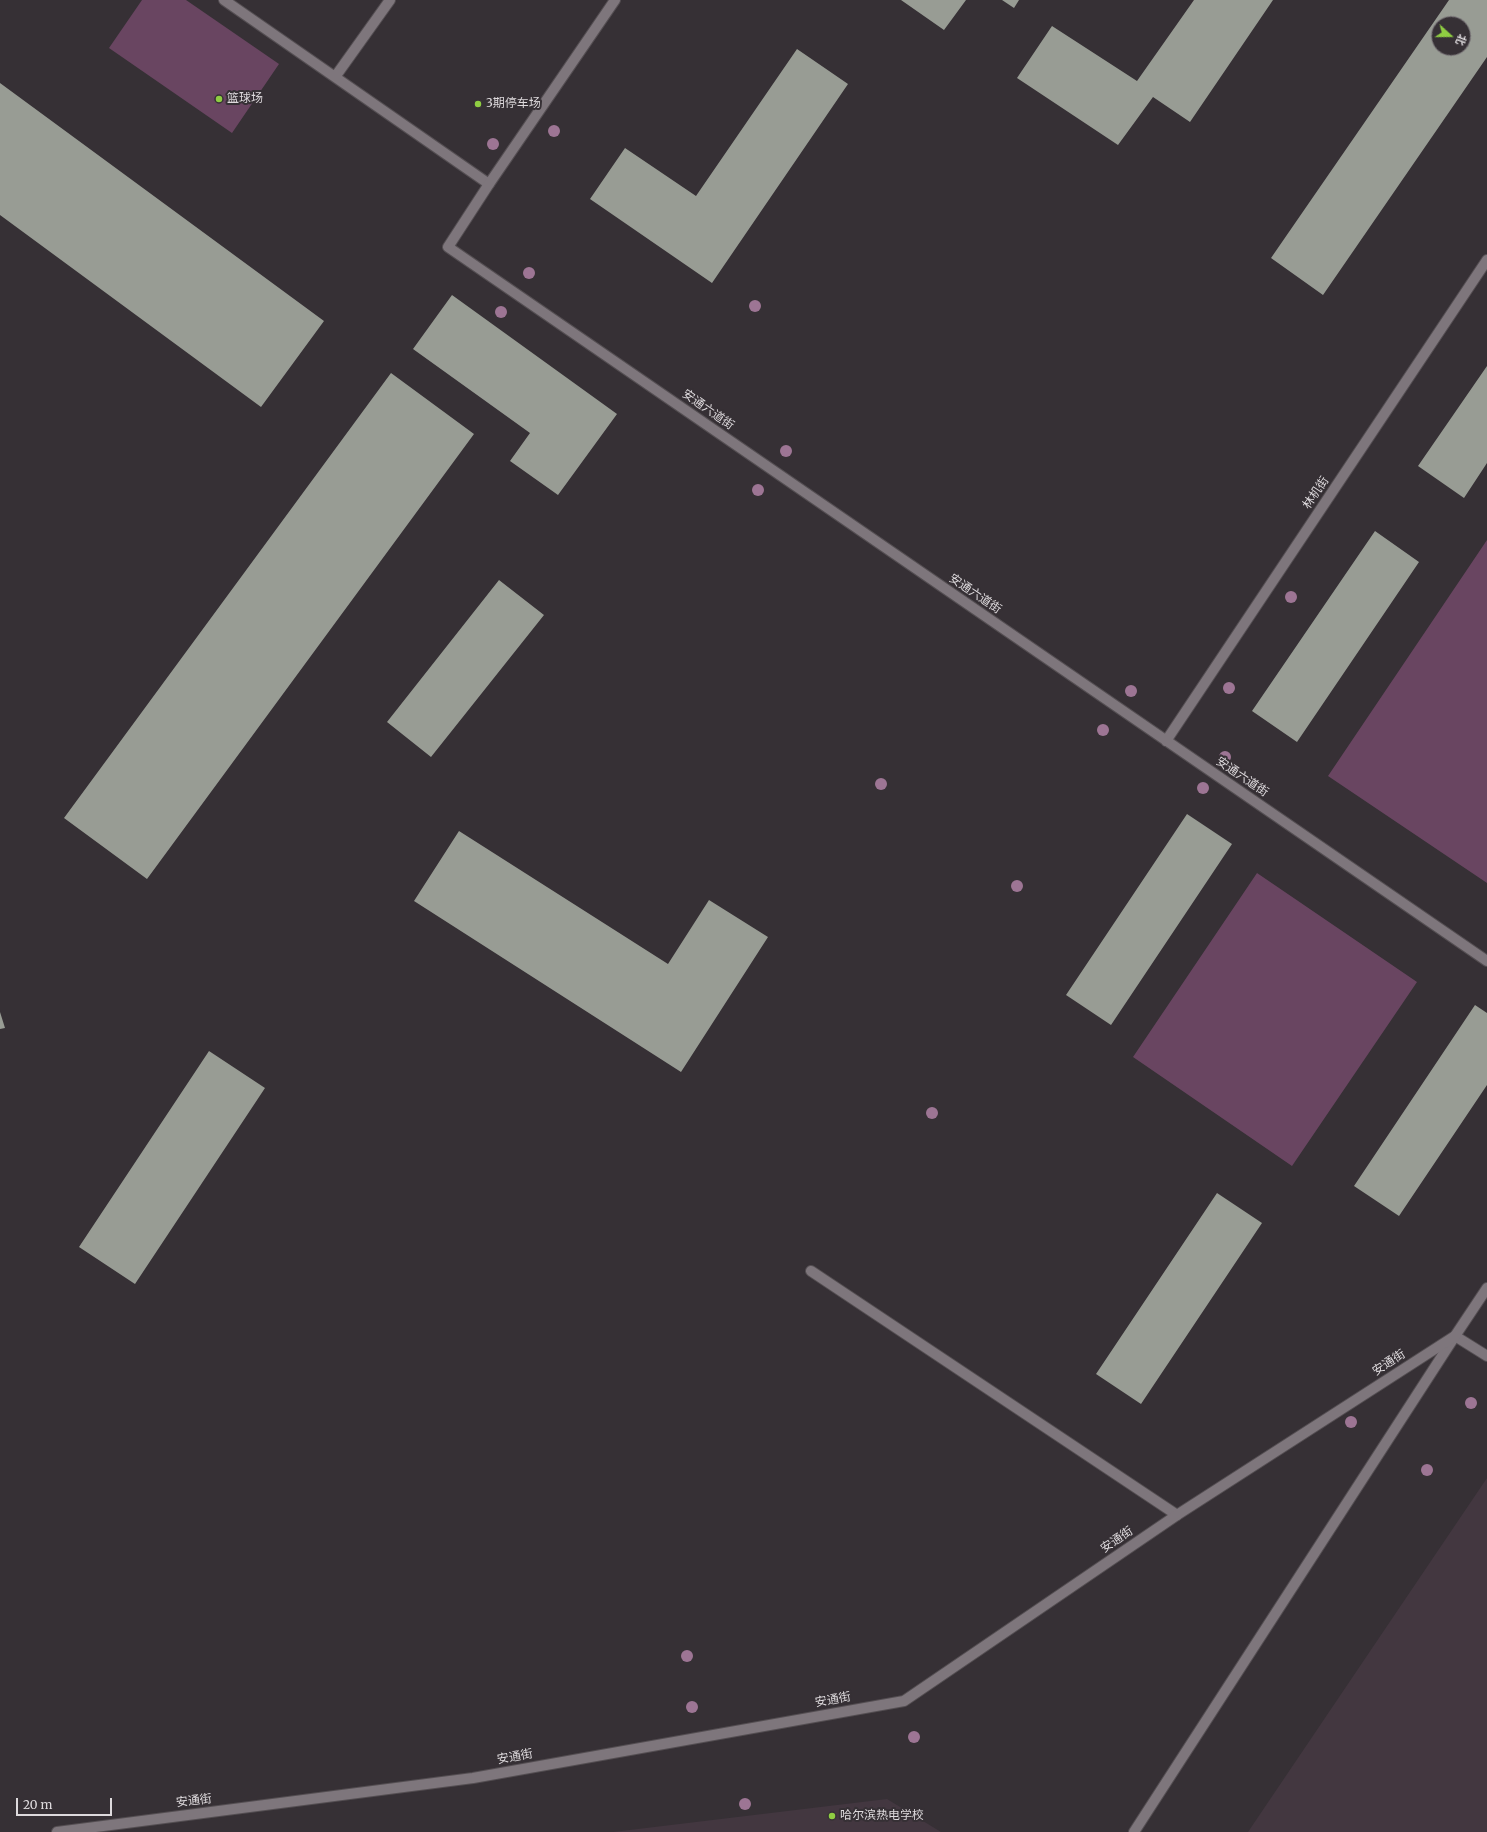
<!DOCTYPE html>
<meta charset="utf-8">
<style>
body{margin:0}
#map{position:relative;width:1487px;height:1832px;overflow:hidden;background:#363035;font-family:Merriweather,"Noto Sans SC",serif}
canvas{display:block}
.north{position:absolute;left:1431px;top:16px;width:40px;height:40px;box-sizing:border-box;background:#363035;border:1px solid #797478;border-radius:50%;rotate:111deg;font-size:11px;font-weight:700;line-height:16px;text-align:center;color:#dedadd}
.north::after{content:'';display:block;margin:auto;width:14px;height:18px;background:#8fcd42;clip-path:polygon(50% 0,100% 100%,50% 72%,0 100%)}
.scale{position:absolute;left:16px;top:1798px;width:96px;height:18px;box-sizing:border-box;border:2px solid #dedadd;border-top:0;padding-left:5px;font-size:12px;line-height:14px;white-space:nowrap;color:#dedadd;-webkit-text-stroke:3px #363035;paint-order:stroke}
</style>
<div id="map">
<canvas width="1487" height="1832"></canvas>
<div class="north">北</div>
<div class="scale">20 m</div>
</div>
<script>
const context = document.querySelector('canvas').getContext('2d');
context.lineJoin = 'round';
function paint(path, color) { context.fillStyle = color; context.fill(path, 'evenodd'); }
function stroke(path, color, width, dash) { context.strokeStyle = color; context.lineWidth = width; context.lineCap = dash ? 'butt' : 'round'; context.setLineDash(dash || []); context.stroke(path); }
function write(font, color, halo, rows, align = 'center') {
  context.font = font + ' Merriweather,"Noto Sans SC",serif'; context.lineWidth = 4; context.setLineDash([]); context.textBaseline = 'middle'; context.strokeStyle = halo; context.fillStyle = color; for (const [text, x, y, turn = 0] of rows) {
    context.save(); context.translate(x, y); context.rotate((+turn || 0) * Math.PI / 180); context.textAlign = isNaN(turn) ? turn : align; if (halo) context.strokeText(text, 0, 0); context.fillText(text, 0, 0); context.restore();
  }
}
paint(new Path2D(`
 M1487 1478V1832H1248Z
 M887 1799 941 1832H613Z`), '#433740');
paint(new Path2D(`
 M142 0H186L279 64 232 133 109 48Z
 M1487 540V883L1328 776Z
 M1257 873 1417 982 1292 1166 1133 1057Z`), '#694561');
paint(new Path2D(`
 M901 0H966L944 30Z
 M1002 0H1019L1014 8Z
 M1194 0H1273L1190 122 1153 97 1118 145 1017 78 1052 26 1137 81Z
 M1449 0H1487V57L1323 295 1271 258ZM1439 24H1463V48H1439Z
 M797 49 848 84 712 283 590 199 625 148 696 196Z
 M0 83 324 321 261 407 0 215Z
 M452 295 617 414 558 495 510 461 530 433 413 349Z
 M1487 366V463L1464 498 1418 466Z
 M391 373 474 434 147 879 64 818Z
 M1375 531 1419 562 1297 742 1252 711Z
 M499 580 544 615 431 757 387 722Z
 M1187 814 1232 844 1111 1025 1066 995Z
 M459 831 668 964 709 900 768 937 681 1072 414 901Z
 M1475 1005 1487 1013V1085L1399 1216 1354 1186Z
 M0 1012 5 1028 0 1029Z
 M209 1051 265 1088 135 1284 79 1247Z
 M1217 1193 1262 1223 1141 1404 1096 1374Z`), '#989c94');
const lane = new Path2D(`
 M224 0 489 184
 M335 77 390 0
 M1455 1336 1487 1356`);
const street = new Path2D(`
 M615 0 489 184 448 247 1487 961
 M1166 741 1487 260
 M811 1271 1177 1515
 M1134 1832 1455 1336`);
const secondary = new Path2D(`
 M57 1832 473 1778 904 1701 1177 1515 1455 1336 1487 1288`);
stroke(lane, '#544e52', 12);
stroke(street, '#544e52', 12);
stroke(secondary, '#544e52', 12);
stroke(lane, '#7e767c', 10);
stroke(street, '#7e767c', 10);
stroke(secondary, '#7e767c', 10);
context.fillStyle = '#9d7594';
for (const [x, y] of [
 [554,131],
 [493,144],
 [529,273],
 [755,306],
 [501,312],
 [786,451],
 [758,490],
 [1291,597],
 [1229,688],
 [1131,691],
 [1103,730],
 [1225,757],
 [881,784],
 [1203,788],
 [1017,886],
 [932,1113],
 [1471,1403],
 [1351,1422],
 [1427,1470],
 [687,1656],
 [692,1707],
 [914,1737],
 [745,1804]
]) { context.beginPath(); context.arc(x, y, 6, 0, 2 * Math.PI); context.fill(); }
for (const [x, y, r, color] of [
 [219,99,4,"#8fcd42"],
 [478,104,4,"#8fcd42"],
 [832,1816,4,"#8fcd42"]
]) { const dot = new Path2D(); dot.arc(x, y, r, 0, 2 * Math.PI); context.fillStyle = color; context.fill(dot); stroke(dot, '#363035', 1.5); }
write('12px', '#dedadd', '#363035', [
 ["篮球场",227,99],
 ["3期停车场",486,104],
 ["哈尔滨热电学校",840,1816]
], 'left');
write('12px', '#dedadd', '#363035', [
 ["安通六道街",708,410,35],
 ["林机街",1316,493,-56],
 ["安通六道街",975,594,34],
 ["安通六道街",1242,777,34],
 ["安通街",1389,1363,-33],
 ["安通街",1117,1540,-34],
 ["安通街",833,1700,-10],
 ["安通街",515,1757,-10],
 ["安通街",194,1801,-7]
]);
</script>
